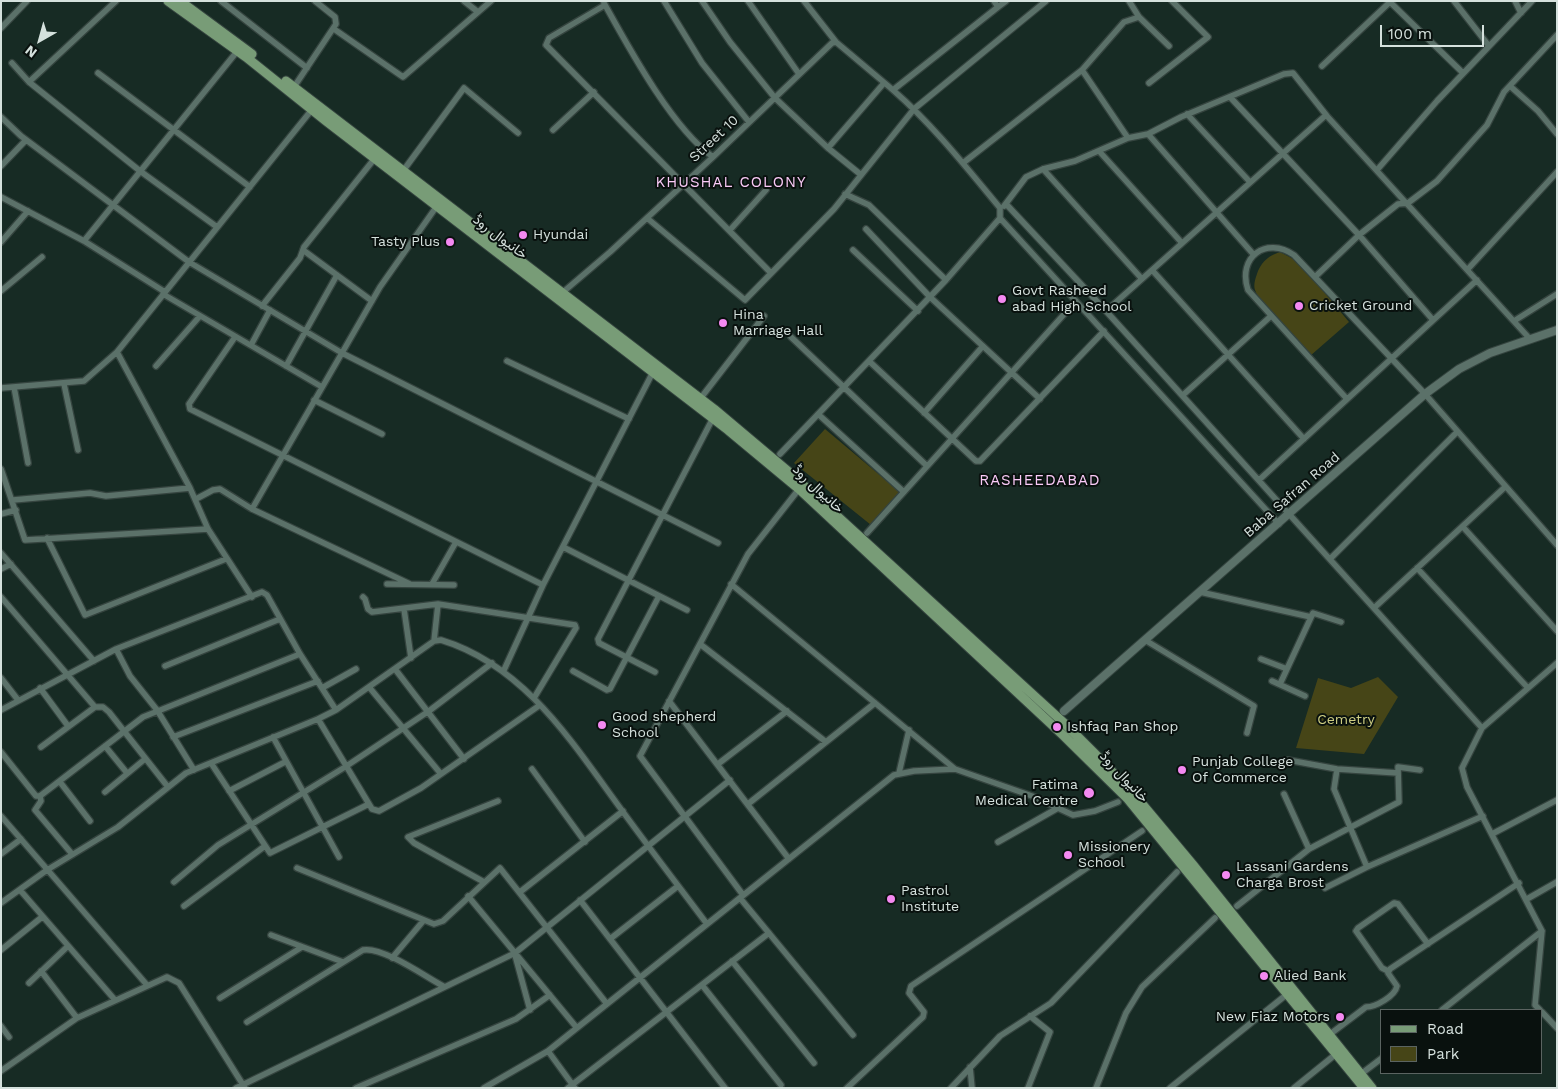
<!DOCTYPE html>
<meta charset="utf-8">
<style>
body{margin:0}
#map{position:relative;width:1558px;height:1089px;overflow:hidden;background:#172b24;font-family:"Work Sans",sans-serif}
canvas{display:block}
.frame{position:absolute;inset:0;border:2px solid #d5e1dd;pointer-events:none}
.legend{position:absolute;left:1380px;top:1009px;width:162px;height:65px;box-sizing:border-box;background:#09110e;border:1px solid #5b6461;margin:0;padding:6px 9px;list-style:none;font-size:15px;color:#d5e1dd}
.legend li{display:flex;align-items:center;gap:10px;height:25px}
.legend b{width:25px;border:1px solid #5b6461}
.north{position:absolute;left:15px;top:15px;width:50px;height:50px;-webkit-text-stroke:4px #09110e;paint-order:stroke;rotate:218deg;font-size:14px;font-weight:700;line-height:20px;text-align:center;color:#d5e1dd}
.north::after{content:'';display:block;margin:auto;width:18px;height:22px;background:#d5e1dd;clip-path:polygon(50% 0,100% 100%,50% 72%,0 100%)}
.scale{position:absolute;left:1380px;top:25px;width:104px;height:22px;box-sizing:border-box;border:2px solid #d5e1dd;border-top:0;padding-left:6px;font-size:15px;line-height:18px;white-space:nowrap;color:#d5e1dd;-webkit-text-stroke:4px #09110e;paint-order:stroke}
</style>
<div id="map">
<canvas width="1558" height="1089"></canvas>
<div class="frame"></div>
<ul class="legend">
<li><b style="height:6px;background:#789c77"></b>Road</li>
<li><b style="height:14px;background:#464517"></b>Park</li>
</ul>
<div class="north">N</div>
<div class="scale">100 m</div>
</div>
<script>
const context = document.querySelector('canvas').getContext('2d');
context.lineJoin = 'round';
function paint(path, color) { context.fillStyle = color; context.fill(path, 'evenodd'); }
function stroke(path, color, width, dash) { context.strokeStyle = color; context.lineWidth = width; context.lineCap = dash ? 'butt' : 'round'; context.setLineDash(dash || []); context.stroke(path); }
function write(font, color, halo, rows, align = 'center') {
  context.font = font + ' "Work Sans",Vazirmatn,sans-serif'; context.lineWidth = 4; context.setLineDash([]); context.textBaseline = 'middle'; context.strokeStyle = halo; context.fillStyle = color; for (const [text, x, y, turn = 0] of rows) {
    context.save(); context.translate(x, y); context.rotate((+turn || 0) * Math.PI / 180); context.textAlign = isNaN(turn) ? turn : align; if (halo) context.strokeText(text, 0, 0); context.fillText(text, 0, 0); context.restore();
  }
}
paint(new Path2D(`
 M1280 252 1299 262 1349 322 1310 356C1294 338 1263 312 1255 290 1253 284 1256 277 1258 271 1263 260 1269 256 1280 252Z
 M825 429 901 493 871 525 794 463Z
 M1378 677 1398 697 1364 754 1296 748 1318 678 1351 688Z`), '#464517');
const minor = new Path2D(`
 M221 1 307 68
 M464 1 478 12
 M664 1 702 63 749 122
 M702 1 730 42 775 98 828 148 884 83
 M748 1 799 74
 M804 1 836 42 893 90
 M1129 1 1139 17 1169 46
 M1454 1 1489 46
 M1515 1 1521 13
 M604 3C629 48 672 128 713 157
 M605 5 549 38 546 45 771 273
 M998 7 1006 1
 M1 28 27 1
 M334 29 403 77 491 1
 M12 63 29 82 140 171 217 227
 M1322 66 1390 2 1463 73
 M1082 70 1124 22 1139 17
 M98 73 250 187
 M29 82 116 1
 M1149 83 1208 37 1172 1
 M1510 86 1538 111 1557 134
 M294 87 336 24 335 17 315 1
 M1230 97 1359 235 1433 320
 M1187 114 1250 182
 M1 117 21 136 189 262 342 353 718 543
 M553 130 594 92
 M1148 134 1254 255
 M828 148 860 174
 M1099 151 1182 243
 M963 163 1082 70 1128 138
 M1 166 26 140
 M1043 169 1142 279
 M1377 170 1437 101 1532 1
 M403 171 464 88 518 133
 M845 194 869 205 946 280
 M1 197 84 241 165 292
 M1007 205 1106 311 1482 728 1462 768 1467 787 1542 931 1535 1005 1540 1010
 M1004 206 1026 177 1043 169 1075 161 1128 138 1148 134 1181 117 1284 74 1293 73 1327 116
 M647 218 745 300 834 209 914 109 1046 1
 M1000 218 1279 524
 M866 229 930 297 1040 399
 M730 230 766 190
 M84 241 239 49
 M1 242 28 211
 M303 250 372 301
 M853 250 918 311
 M1468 269 1557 172
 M1152 270 1304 439
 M1316 276 1359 235 1398 204 1408 203 1437 181 1487 125 1504 92 1557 35
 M1 291 42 257
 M562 293 610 252 713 157 832 43 836 42
 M163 294 322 387
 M262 306 300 258 304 247 375 158
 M1106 311 1326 115 1530 339
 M1514 321 1557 294
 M235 337 189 404 190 409 543 585
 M791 337 927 466
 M251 345 270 310
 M117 352 190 488 208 529 252 597
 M507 361 629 419
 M869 361 976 461H980L1104 331
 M156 366 200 316
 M286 366 337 275
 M64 384 78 450
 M14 387 28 463
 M1 388 84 381 117 352 314 107
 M1183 395 1271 316
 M700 399 764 316
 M1347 399 1248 290C1237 257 1266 236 1294 255L1425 394 1557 545
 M314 400 382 434
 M924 413 983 346
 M818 414 904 492
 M780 454 946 280 1000 218V208C966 167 933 125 893 90L998 7 994 1
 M1 469 25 540 208 529
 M1259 480 1477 280
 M196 499 213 490 220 489 252 509 410 584
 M13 500 90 493 106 496 190 488
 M252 509 380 287 439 203
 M1 514 16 510
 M1463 527 1557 631
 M867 533 1076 301
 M47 538 85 615 226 559
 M563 547 687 610
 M1 553 94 661
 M1330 559 1457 432
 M1417 568 1528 688
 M1 569 11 564
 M387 584 454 585
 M432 584 456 542
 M731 584 955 769
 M1200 592 1311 617
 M1 597 95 707
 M363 597 365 599 368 609 372 612 438 604 575 625 576 628 534 698
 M1374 608 1505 487
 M404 609 411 658
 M1145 640 1254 706 1247 733
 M434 641 438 604
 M700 644 826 742
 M116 649 130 676 157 710 194 770
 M1261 659 1287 669
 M165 666 280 619
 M395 669 464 759
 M504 670 543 585 653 372
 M573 671 607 690 610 689 659 596
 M655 672 599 643 598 639 713 418
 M1 678 18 700
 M1272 681 1305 696
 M1280 684 1313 613 1341 622
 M369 687 441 774
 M40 688 68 726
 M322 688 356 669
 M669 701 789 859
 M1 710 116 649 262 592 267 595 300 654 336 710
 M318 719 372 809 379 811 421 788 540 705
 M1482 728 1557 663
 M173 737 318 681
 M273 737 339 857
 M105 746 127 773
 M41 747 95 707H103L109 712 168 787
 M1 752 36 796H40L143 717 300 654
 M1288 760 1337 769 1398 773
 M211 763 270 853 369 804
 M718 764 787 711
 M532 769 585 842
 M1337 769 1334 789 1367 867
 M899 773 909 730
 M60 782 90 821
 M229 791 285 762
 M105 792 145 759
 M1284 794 1309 849
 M40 796 41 801 35 810 72 854
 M748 804 875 703
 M1 816 147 985
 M1492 834 1557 800
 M998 842 1058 808
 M1 854 21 839
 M297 868 434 924 443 921 500 868 607 1004
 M174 882 218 845 345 767 429 711 492 663
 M484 882 414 843 408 837 498 801
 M1325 888 1367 867 1483 816
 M20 890 115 1000
 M520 892 623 811
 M743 895 640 756 748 554 799 489
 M468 896 577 1028
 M740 898 853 1035
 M1527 899 1557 882
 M580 900 725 1088
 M1 903 47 870 118 827 186 773 318 719 336 710 434 641 441 640C523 665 570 739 618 805 647 845 677 884 707 924
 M184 906 265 846
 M1237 906 1309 849 1399 802 1398 767 1420 770
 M271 935 343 962
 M610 939 678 886
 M1 950 42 917
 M515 955 530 1010
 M392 958 424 920
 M732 961 814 1063
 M41 971 77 1018
 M1388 971 1382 968 1356 931 1358 928 1394 903 1398 904 1428 944
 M29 983 68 946
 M702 985 781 1085
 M220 998 302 947
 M1442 1010 1542 931
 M1542 1012 1557 1028
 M247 1022 363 950C382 946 426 977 443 986
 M1 1026 9 1037
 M1329 1035 1366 1007C1376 1007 1395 996 1397 986L1388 973 1390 969 1519 883
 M548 1051 575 1088
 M970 1067 972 1088
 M1 1071 77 1018 167 977 179 983 245 1088
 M1361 1074 1382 1058
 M236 1088 515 953 730 780
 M356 1088 516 1019 550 995
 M484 1088 548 1051 894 775 914 771 955 769 1032 796 1073 815 1095 811 1118 802
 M568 1088 769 933
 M847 1088 923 1017 924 1012 909 993 911 986 1142 831
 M951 1088 1000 1036 1051 1003 1177 872
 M1028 1088 1050 1032 1030 1016
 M1096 1088 1126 1013 1142 987 1215 918
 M1170 1088 1286 995
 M1294 1088 1336 1054`);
const secondary = new Path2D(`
 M1064 711 1425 394 1459 369 1490 353 1557 330`);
const primary = new Path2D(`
 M168 1 246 57 326 121 728 430 799 489 1064 736 1127 798 1364 1088
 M180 1 252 54
 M286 81 714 409 790 473 1064 723 1100 759 1137 798 1193 865 1372 1088`);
stroke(minor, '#35443f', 8);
stroke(secondary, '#35443f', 10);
stroke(primary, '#35443f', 11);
stroke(minor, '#5b7169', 5.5);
stroke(secondary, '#5b7169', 8);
stroke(primary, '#789c77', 9);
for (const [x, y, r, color] of [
 [523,235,5,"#f489f1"],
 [450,242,5,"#f489f1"],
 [1002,299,5,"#f489f1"],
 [1299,306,5,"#f489f1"],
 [723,323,5,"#f489f1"],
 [602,725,5,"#f489f1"],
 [1057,727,5,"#f489f1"],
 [1182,770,5,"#f489f1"],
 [1089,793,6,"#f489f1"],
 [1068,855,5,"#f489f1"],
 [1226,875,5,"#f489f1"],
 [891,899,5,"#f489f1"],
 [1264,976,5,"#f489f1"],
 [1340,1017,5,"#f489f1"]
]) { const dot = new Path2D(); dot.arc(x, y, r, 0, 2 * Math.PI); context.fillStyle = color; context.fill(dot); stroke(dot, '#09110e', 2); }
write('14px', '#d5e1dd', '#09110e', [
 ["Street 10",714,139,-43],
 ["خانیوال روڈ",500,237,37],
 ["خانیوال روڈ",818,489,43],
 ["Baba Safran Road",1292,495,-41],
 ["خانیوال روڈ",1124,777,47]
]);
write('14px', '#d5e1dd', '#09110e', [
 ["Hyundai",533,235],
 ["Tasty Plus",440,242,"right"],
 ["Govt Rasheed",1012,291],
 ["abad High School",1012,307],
 ["Cricket Ground",1309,306],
 ["Hina",733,315],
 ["Marriage Hall",733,331],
 ["Good shepherd",612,717],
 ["School",612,733],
 ["Ishfaq Pan Shop",1067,727],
 ["Punjab College",1192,762],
 ["Of Commerce",1192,778],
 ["Fatima",1078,785,"right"],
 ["Medical Centre",1078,801,"right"],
 ["Missionery",1078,847],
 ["School",1078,863],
 ["Lassani Gardens",1236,867],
 ["Charga Brost",1236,883],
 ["Pastrol",901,891],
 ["Institute",901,907],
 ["Alied Bank",1274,976],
 ["New Fiaz Motors",1330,1017,"right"]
], 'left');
write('14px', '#cece83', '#09110e', [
 ["Cemetry",1346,720]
]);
context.letterSpacing = '1px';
write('15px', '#facaf7', '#09110e', [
 ["KHUSHAL COLONY",731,183],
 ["RASHEEDABAD",1040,481]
]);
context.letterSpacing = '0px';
</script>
